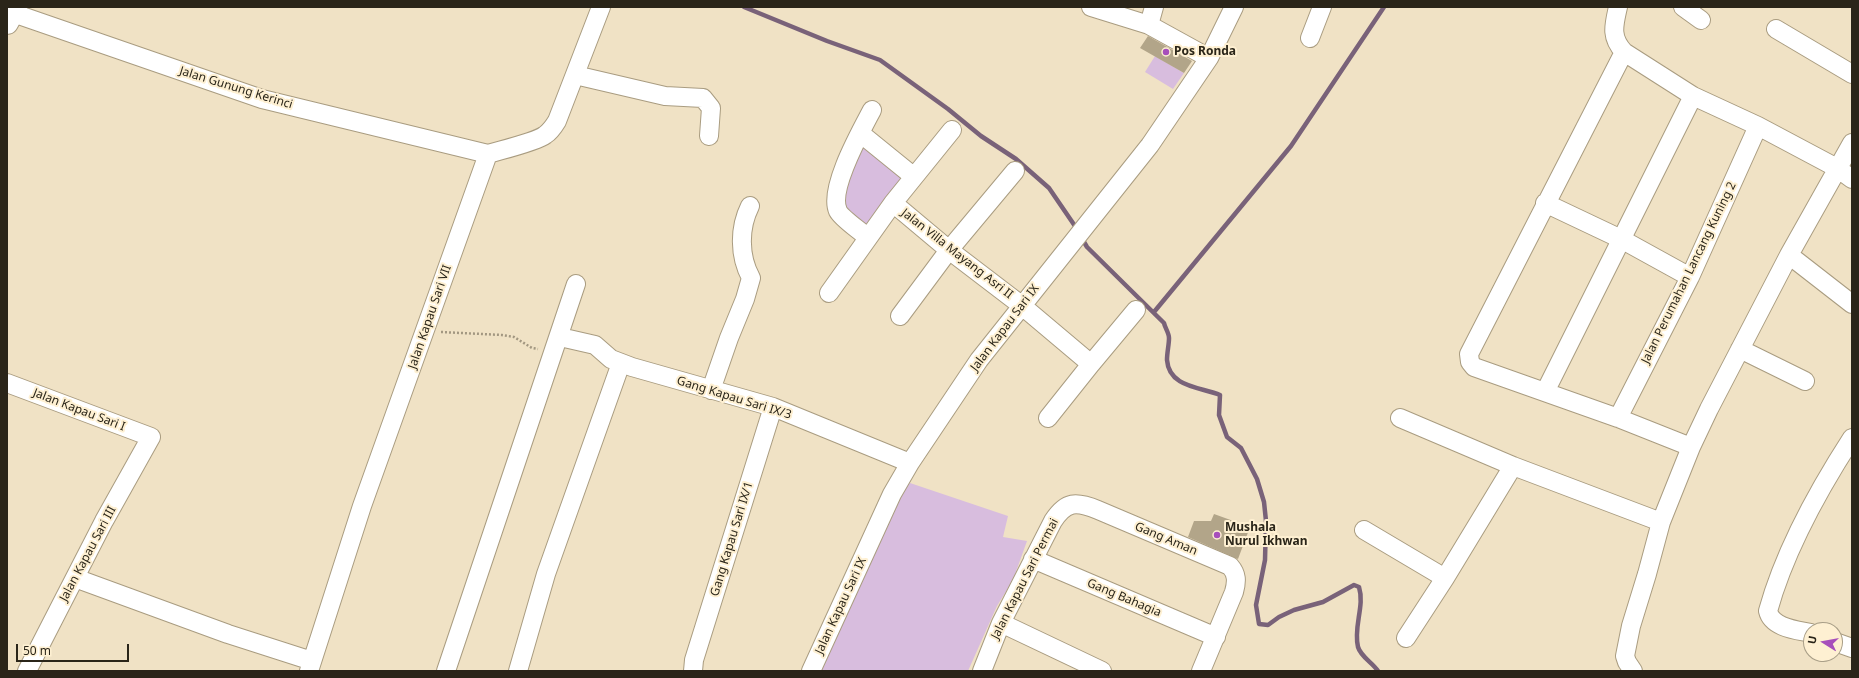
<!DOCTYPE html>
<style>
body{margin:0}
#map{position:relative;width:1859px;height:678px;overflow:hidden;background:#f0e2c5;font-family:"Noto Sans",sans-serif}
canvas{display:block}
.frame{position:absolute;inset:0;border:8px solid #2a2519;pointer-events:none}
.north{position:absolute;left:1803px;top:622px;width:40px;height:40px;box-sizing:border-box;background:#fef0d2;border:1px solid #a99f88;border-radius:50%;rotate:281deg;font-size:11px;font-weight:700;line-height:16px;text-align:center;color:#2a2519}
.north::after{content:'';display:block;margin:auto;width:14px;height:18px;background:#a74fbb;clip-path:polygon(50% 0,100% 100%,50% 72%,0 100%)}
.scale{position:absolute;left:16px;top:644px;width:113px;height:18px;box-sizing:border-box;border:2px solid #2a2519;border-top:0;padding-left:5px;font-size:12px;line-height:14px;white-space:nowrap;color:#2a2519;-webkit-text-stroke:3px #fef0d2;paint-order:stroke}
</style>
<div id="map">
<canvas width="1859" height="678"></canvas>
<div class="frame"></div>
<div class="north">U</div>
<div class="scale">50 m</div>
</div>
<script>
const context = document.querySelector('canvas').getContext('2d');
context.lineJoin = 'round';
function paint(path, color) { context.fillStyle = color; context.fill(path, 'evenodd'); }
function stroke(path, color, width, dash) { context.strokeStyle = color; context.lineWidth = width; context.lineCap = dash ? 'butt' : 'round'; context.setLineDash(dash || []); context.stroke(path); }
function write(font, color, halo, rows, align = 'center') {
  context.font = font + ' "Noto Sans",sans-serif'; context.lineWidth = 4; context.setLineDash([]); context.textBaseline = 'middle'; context.strokeStyle = halo; context.fillStyle = color; for (const [text, x, y, turn = 0] of rows) {
    context.save(); context.translate(x, y); context.rotate((+turn || 0) * Math.PI / 180); context.textAlign = isNaN(turn) ? turn : align; if (halo) context.strokeText(text, 0, 0); context.fillText(text, 0, 0); context.restore();
  }
}
paint(new Path2D(`
 M1155 56 1184 73 1173 89 1145 72Z
 M863 142 906 174 869 234 841 210 840 190Z
 M910 483 1008 516 1003 537 1027 541 1013 580 997 606 968 671H819L898 497Z`), '#d8bdde');
stroke(new Path2D(`
 M744 7 827 41 880 60 948 109 981 136 1016 159 1049 188 1077 229
 M1081 237 1087 247 1164 323C1165 328 1169 333 1169 338 1169 345 1167 352 1167 360 1169 388 1202 387 1220 395L1219 415 1227 437 1241 448 1257 479 1264 502 1266 521 1265 560 1256 605 1259 624 1268 625 1279 617 1294 610 1323 602 1354 585 1359 587C1365 606 1353 627 1358 647 1361 657 1372 662 1378 671
 M1154 312 1291 146 1384 7`), '#796279', 4.5);
paint(new Path2D(`
 M1148 36 1192 61 1184 73 1140 48Z
 M1214 514 1250 527 1238 559 1188 537 1194 521H1211Z`), '#b2a589');
const minor = new Path2D(`
 M1091 7 1149 25 1209 58
 M1618 7C1614 25 1610 37 1624 52L1693 96 1758 126 1837 168 1852 179
 M1683 7 1701 20
 M13 13 262 99 488 154
 M1149 25 1154 7
 M1776 29 1852 74
 M1310 38 1322 7
 M1624 52 1469 354 1470 362 1474 367 1618 418 1691 447
 M575 75 665 96 703 98 711 108 709 136
 M860 133 913 176
 M488 154C501 150 536 142 545 135 551 131 554 126 557 121L601 7
 M893 203 949 250 1021 305 1091 364 1048 418
 M1545 203 1621 239 1690 277
 M868 238C861 231 842 219 838 211 828 189 861 131 872 110
 M1789 255 1852 304
 M829 293 893 203 952 130
 M900 316 949 250 1015 171
 M560 337 595 345 611 359 632 367 773 407 910 463
 M1740 349 1805 381
 M1091 364 1136 310
 M7 383 151 437 104 521 27 671
 M711 390 729 338 745 299 751 278C739 256 739 228 750 206
 M1545 392 1693 96
 M1400 418 1513 466
 M1618 418 1690 277 1758 126
 M1364 530 1445 578
 M1033 559 1216 637
 M75 578 228 634 312 661
 M1001 623 1102 671
 M1811 633C1797 630 1772 628 1768 611 1784 553 1819 489 1852 438
 M1406 638 1445 578 1513 466 1661 522
 M1835 642 1852 648
 M309 671 362 506 488 154
 M446 671 576 284
 M518 671 546 574 621 363
 M693 671 694 660 773 407
 M811 671 892 494 910 463 979 360 1150 145 1209 58 1234 7
 M982 671 1001 623 1053 521C1066 501 1076 501 1098 510L1230 566C1237 574 1237 581 1234 592L1201 671
 M1633 671 1627 662 1625 656 1631 626 1647 574 1661 522 1691 447 1709 409 1789 255 1852 143`);
const secondary = new Path2D(`
 M7 23 16 7`);
stroke(minor, '#a99c80', 20);
stroke(secondary, '#a99c80', 24);
stroke(new Path2D(`
 M441 332 502 335 514 337 532 348 538 349`), '#a29781', 2.5, [2, 2]);
stroke(minor, '#fff', 18);
stroke(secondary, '#fff', 22);
for (const [x, y, r, color] of [
 [1166,52,4,"#a74fbb"],
 [1217,535,4,"#a74fbb"]
]) { const dot = new Path2D(); dot.arc(x, y, r, 0, 2 * Math.PI); context.fillStyle = color; context.fill(dot); stroke(dot, '#fef0d2', 1.5); }
write('bold 12px', '#2a2519', '#fef0d2', [
 ["Pos Ronda",1174,52],
 ["Mushala",1225,528],
 ["Nurul Ikhwan",1225,542]
], 'left');
write('12px', '#2a2519', '#fef0d2', [
 ["Jalan Gunung Kerinci",236,88,17],
 ["Jalan Villa Mayang Asri II",957,254,38],
 ["Jalan Perumahan Lancang Kuning 2",1689,273,-64],
 ["Jalan Kapau Sari VII",430,317,-71],
 ["Jalan Kapau Sari IX",1005,328,-53],
 ["Gang Kapau Sari IX/3",734,398,17],
 ["Jalan Kapau Sari I",79,410,21],
 ["Gang Kapau Sari IX/1",732,539,-73],
 ["Gang Aman",1166,539,23],
 ["Jalan Kapau Sari III",88,554,-62],
 ["Jalan Kapau Sari Permai",1025,579,-63],
 ["Gang Bahagia",1124,598,23],
 ["Jalan Kapau Sari IX",841,606,-65]
]);
</script>
